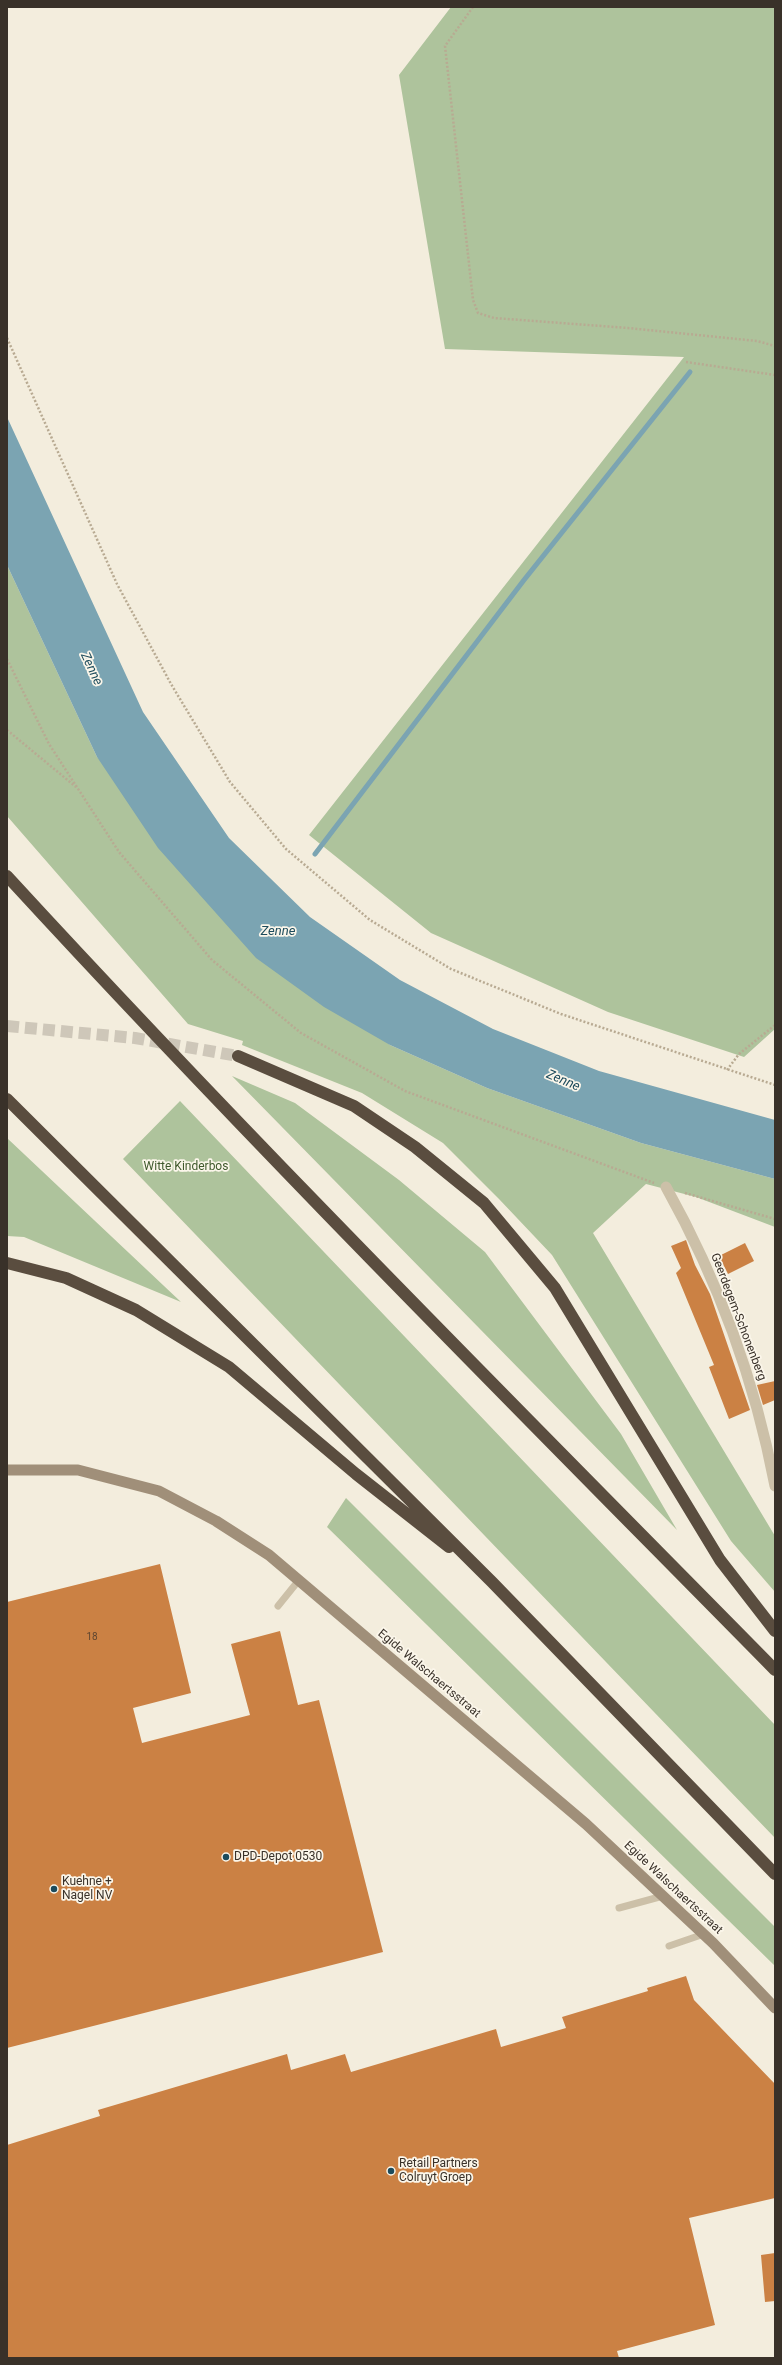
<!DOCTYPE html>
<style>
body{margin:0}
#map{position:relative;width:782px;height:2365px;overflow:hidden;background:#f3eddd;font-family:Roboto,sans-serif}
canvas{display:block}
.frame{position:absolute;inset:0;border:8px solid #393129;pointer-events:none}
</style>
<div id="map">
<canvas width="782" height="2365"></canvas>
<div class="frame"></div>
</div>
<script>
const context = document.querySelector('canvas').getContext('2d');
context.lineJoin = 'round';
function paint(path, color) { context.fillStyle = color; context.fill(path, 'evenodd'); }
function stroke(path, color, width, dash) { context.strokeStyle = color; context.lineWidth = width; context.lineCap = dash ? 'butt' : 'round'; context.setLineDash(dash || []); context.stroke(path); }
function write(font, color, halo, rows, align = 'center') {
  context.font = font + ' Roboto,sans-serif'; context.lineWidth = 3.5; context.setLineDash([]); context.textBaseline = 'middle'; context.strokeStyle = halo; context.fillStyle = color; for (const [text, x, y, turn = 0] of rows) {
    context.save(); context.translate(x, y); context.rotate((+turn || 0) * Math.PI / 180); context.textAlign = isNaN(turn) ? turn : align; if (halo) context.strokeText(text, 0, 0); context.fillText(text, 0, 0); context.restore();
  }
}
paint(new Path2D(`
 M451 7H775V1029L744 1057 608 1012 431 933 309 835 684 357 445 349 399 75Z
 M7 565 97 757 390 1045 487 1088 641 1143 775 1179V1227L696 1197 646 1184 593 1233 775 1536V1592L731 1541 552 1255 499 1199 443 1143 362 1093 242 1045 243 1041 188 1024 7 816Z
 M232 1076 295 1103 399 1180 485 1252 621 1434 677 1530Z
 M180 1101 775 1725V1838L123 1159Z
 M7 1138 181 1302 24 1237 7 1236Z
 M346 1498 775 1927V1966L327 1527Z`), '#aec39c');
paint(new Path2D(`
 M7 417 143 712 229 838 310 917 400 980 493 1029 599 1071 775 1120V1179L641 1143 487 1088 390 1045 324 1007 256 958 158 848 97 757 7 565Z`), '#7ba4b2');
stroke(new Path2D(`
 M315 854 524 580 690 372`), '#7ba4b2', 5);
paint(new Path2D(`
 M686 1240 695 1265 710 1294 750 1410 729 1419 709 1367 714 1365 676 1273 681 1268 671 1246Z
 M745 1243 754 1261 728 1274 719 1256Z
 M775 1381V1400L763 1405 757 1385Z
 M160 1564 191 1693 133 1708 142 1743 250 1715 231 1644 280 1631 298 1705 319 1700 383 1952 7 2048V1602Z
 M686 1976 694 2000 775 2084V2198L689 2218 715 2325 617 2351 619 2358H7V2145L100 2116 98 2110 287 2054 291 2070 345 2054 351 2072 496 2029 501 2047 566 2028 562 2017 648 1991 647 1988Z
 M775 2253V2301L765 2302 761 2255Z`), '#cb8144');
stroke(new Path2D(`
 M7 1026 135 1038 238 1056`), '#cec7b9', 12, [12, 6]);
stroke(new Path2D(`
 M473 7 445 46 473 300 478 313 494 318 628 328 757 341 775 346
 M7 338 117 584 171 684 230 782 286 849 370 920 451 969 561 1014 775 1085
 M686 362 775 375
 M7 659 49 744 119 852 212 960 301 1033 405 1091 654 1183
 M7 730 76 787
 M727 1070 739 1054 775 1025
 M685 1193 775 1219`), '#b8aa92', 2.5, [2, 2]);
stroke(new Path2D(`
 M278 1606 299 1580
 M619 1908 663 1896
 M669 1946 704 1934`), '#ccc0a8', 7);
stroke(new Path2D(`
 M666 1187C718 1280 755 1381 775 1486`), '#ccc0a8', 11);
stroke(new Path2D(`
 M7 1470H78L159 1491 216 1521 269 1555 586 1824 713 1943 775 2008`), '#a08f79', 11);
stroke(new Path2D(`
 M7 876C256 1147 517 1408 775 1670
 M238 1056 354 1106 415 1147 484 1203 555 1288 720 1560 775 1631
 M7 1099 492 1582 775 1874
 M7 1263 66 1278 136 1310 229 1367 356 1474 449 1547`), '#5a4d3f', 12);
for (const [x, y, r, color] of [
 [226,1857,4,"#1c4b5c"],
 [54,1889,4,"#1c4b5c"],
 [391,2171,4,"#1c4b5c"]
]) { const dot = new Path2D(); dot.arc(x, y, r, 0, 2 * Math.PI); context.fillStyle = color; context.fill(dot); stroke(dot, '#fbf6ea', 1.5); }
write('10px', '#5e4530', null, [
 ["18",92,1637]
]);
write('12px', '#3e582b', '#fbf6ea', [
 ["Witte Kinderbos",186,1167]
]);
write('12px', '#393129', '#fbf6ea', [
 ["Geerdegem-Schonenberg",738,1317,69],
 ["Egide Walschaertsstraat",429,1674,40],
 ["Egide Walschaertsstraat",673,1888,43]
]);
write('12px', '#393129', '#fbf6ea', [
 ["DPD-Depot 0530",234,1857],
 ["Kuehne +",62,1882],
 ["Nagel NV",62,1896],
 ["Retail Partners",399,2164],
 ["Colruyt Groep",399,2178]
], 'left');
write('italic 13px', '#1c4b5c', '#fbf6ea', [
 ["Zenne",91,669,65],
 ["Zenne",278,932],
 ["Zenne",563,1081,23]
]);
</script>
